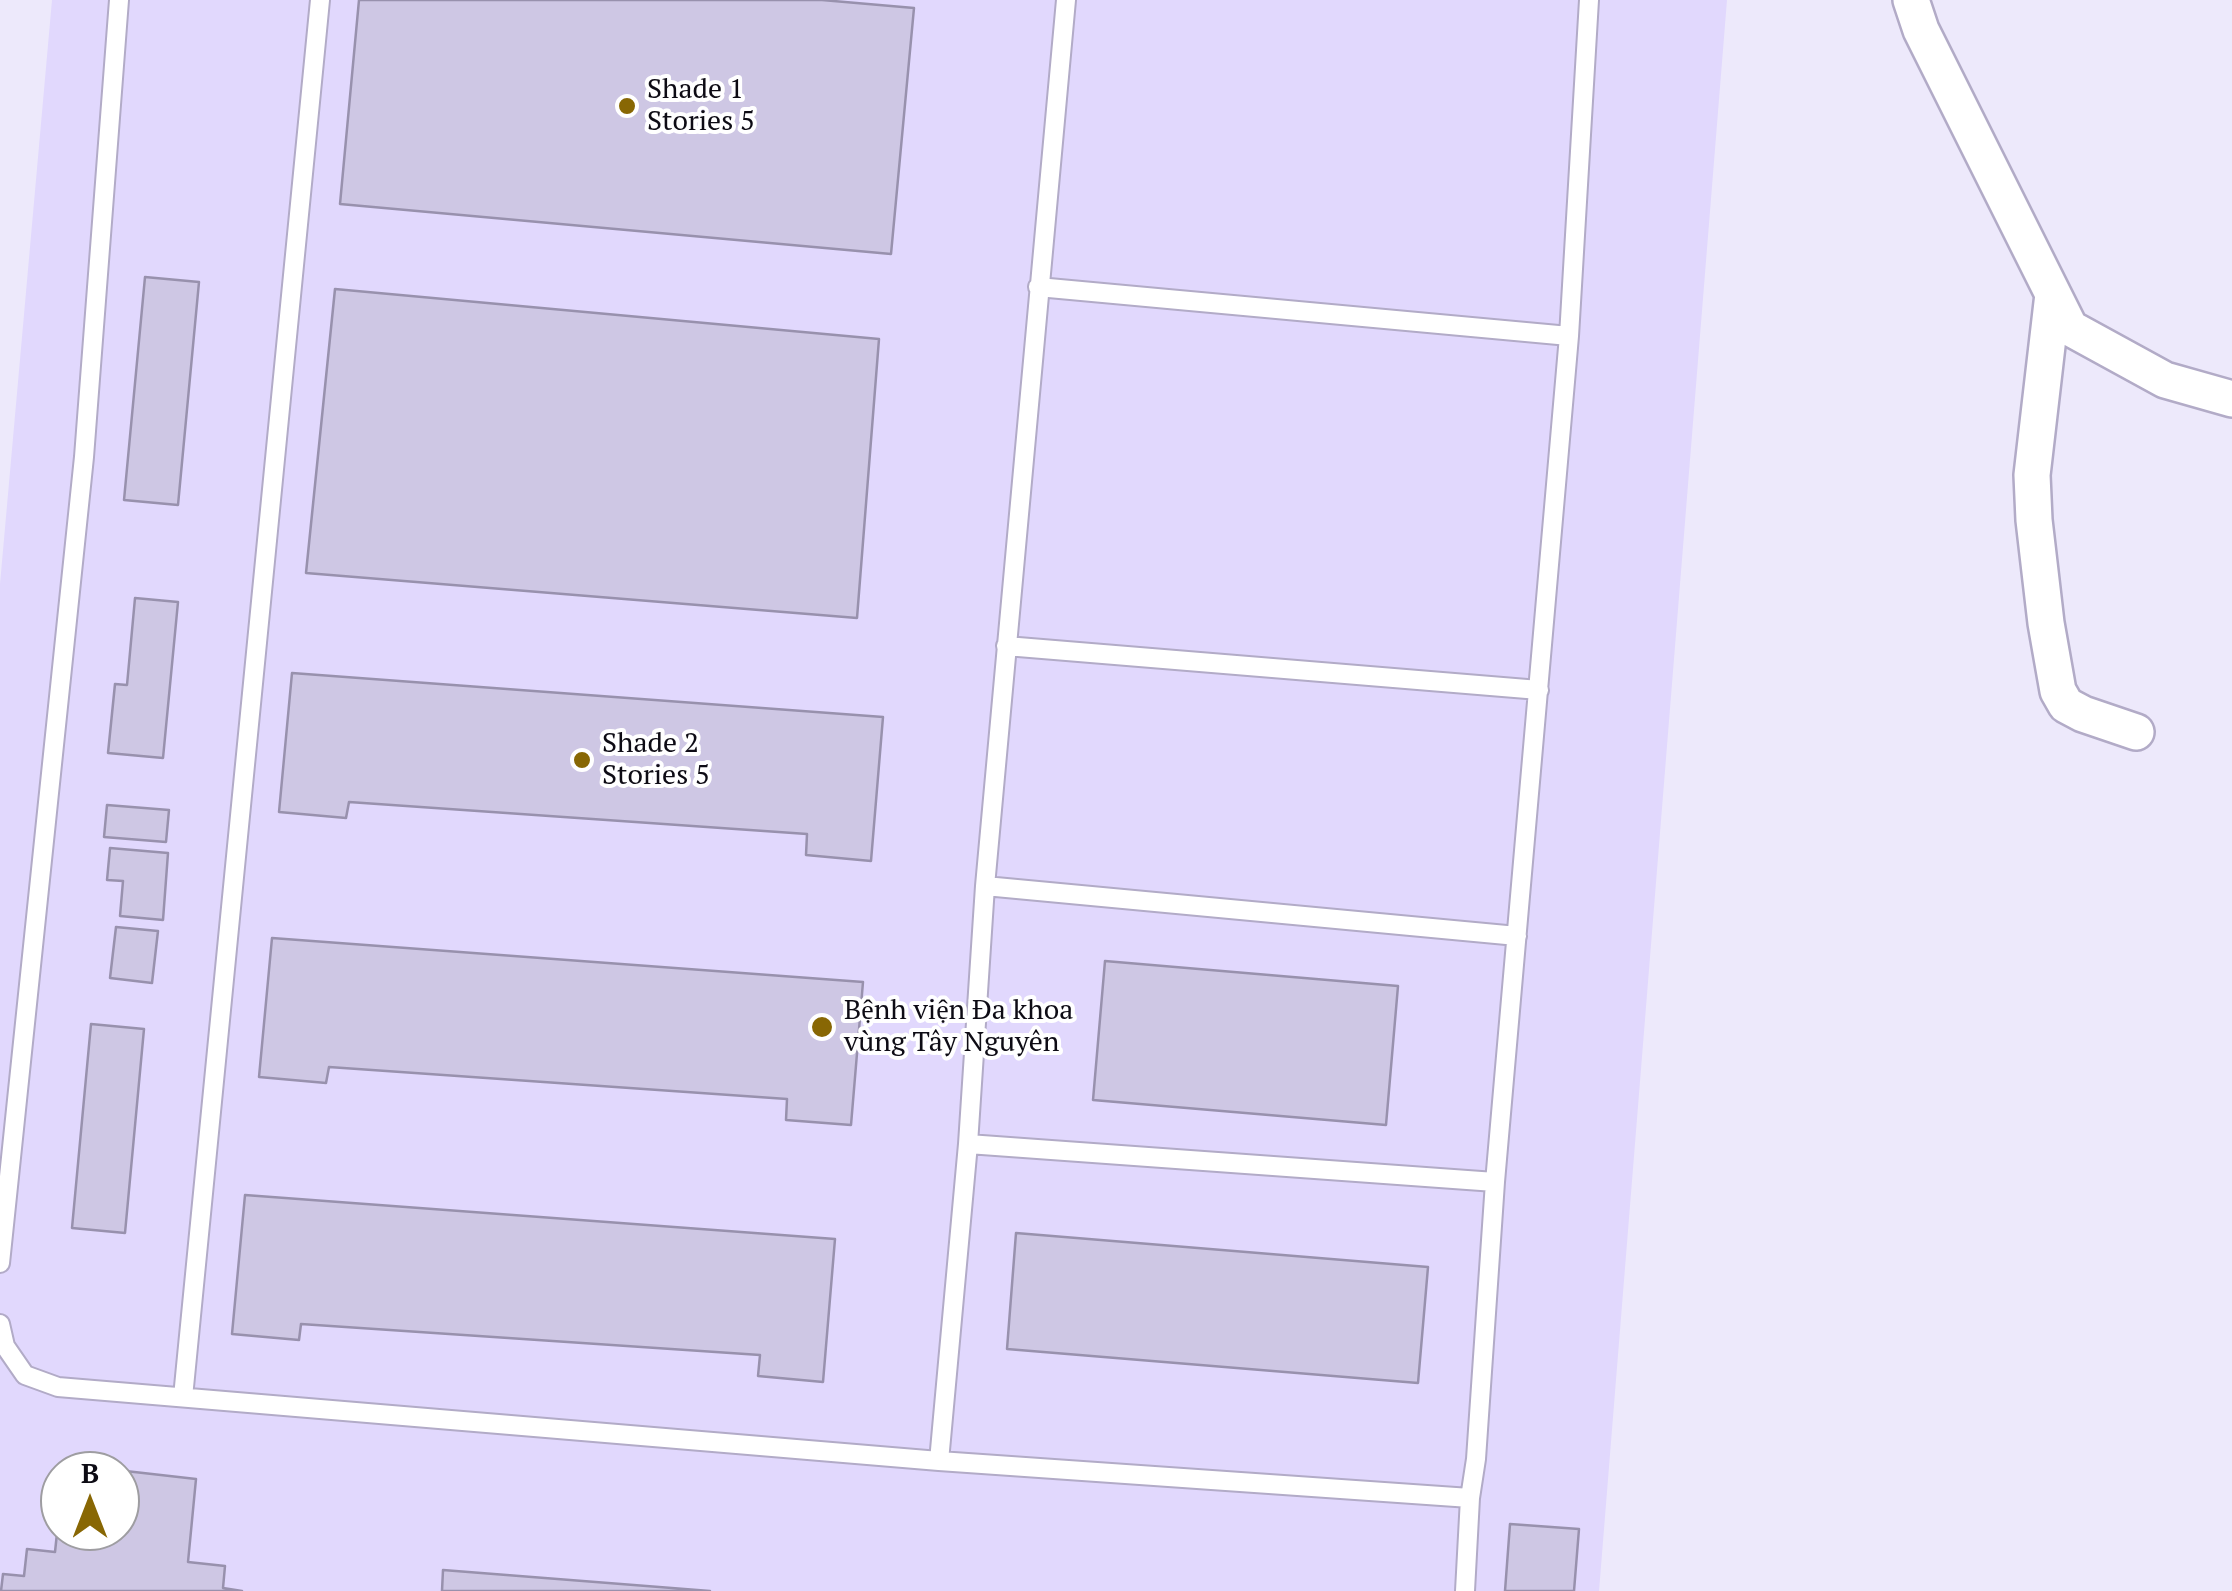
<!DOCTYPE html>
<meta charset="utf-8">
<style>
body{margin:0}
#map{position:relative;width:2232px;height:1591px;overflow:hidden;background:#ede9fb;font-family:"PT Serif",serif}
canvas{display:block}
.north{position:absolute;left:40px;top:1451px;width:100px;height:100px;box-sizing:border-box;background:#fff;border:2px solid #9e9da1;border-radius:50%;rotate:0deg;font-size:28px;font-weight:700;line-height:40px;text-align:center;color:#0d0b14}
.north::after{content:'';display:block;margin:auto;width:35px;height:45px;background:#886704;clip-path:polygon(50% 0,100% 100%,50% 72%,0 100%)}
</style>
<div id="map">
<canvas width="2232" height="1591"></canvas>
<div class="north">B</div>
</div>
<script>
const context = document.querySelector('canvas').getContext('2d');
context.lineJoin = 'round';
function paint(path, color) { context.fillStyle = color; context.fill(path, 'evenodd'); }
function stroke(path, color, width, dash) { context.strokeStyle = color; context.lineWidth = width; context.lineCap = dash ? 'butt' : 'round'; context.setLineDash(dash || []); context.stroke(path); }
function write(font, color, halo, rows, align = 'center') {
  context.font = font + ' "PT Serif",serif'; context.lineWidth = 8; context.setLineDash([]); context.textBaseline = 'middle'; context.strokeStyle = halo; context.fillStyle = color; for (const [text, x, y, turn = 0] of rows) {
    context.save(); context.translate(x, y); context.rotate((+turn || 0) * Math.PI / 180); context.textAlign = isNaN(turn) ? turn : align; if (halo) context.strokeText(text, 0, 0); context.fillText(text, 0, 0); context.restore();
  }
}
paint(new Path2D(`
 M52 0H1727L1599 1591H0V584ZM60 1471H120V1531H60Z`), '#e1d8fd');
const building = new Path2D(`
 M359 0H822L914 8 891 254 340 204Z
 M145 277 199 282 178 505 124 500Z
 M335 289 879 339 857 618 306 573Z
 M135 598 178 602 163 758 108 753 115 684 127 685Z
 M292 673 883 717 871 861 806 855 807 834 349 802 346 818 279 812Z
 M107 805 169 810 166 842 104 837Z
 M110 848 168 853 163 920 120 916 123 881 107 880Z
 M116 927 158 931 152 983 110 978Z
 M272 938 863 982 851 1125 786 1120 787 1099 329 1067 326 1083 259 1077Z
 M1105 961 1398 986 1386 1125 1093 1100Z
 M91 1024 144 1029 125 1233 72 1228Z
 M245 1195 835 1239 823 1382 758 1376 760 1355 301 1324 299 1340 232 1334Z
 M1016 1233 1428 1267 1418 1383 1007 1349Z
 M64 1464 196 1479 188 1562 225 1566 223 1588 242 1591H1L3 1574 24 1576 27 1549 55 1552 60 1505V1531H120V1471H64Z
 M1510 1524 1579 1529 1574 1591H1505Z
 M443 1570 710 1591H442Z`);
paint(building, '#cec7e4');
stroke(building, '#9891ad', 2.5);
const service = new Path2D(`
 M1038 287 1569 336
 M1006 646 1539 690
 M985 886 1517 936
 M968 1144 1495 1182
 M0 1263 84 457 119 0
 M0 1324 5 1346 25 1375 58 1387 939 1461 1470 1498 1476 1459 1495 1182 1569 336 1589 0
 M183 1397 320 0
 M939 1461 968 1144 985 886 1066 0
 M1465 1591 1470 1498`);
const minor = new Path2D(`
 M1911 0 1921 30 2070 328 2165 380 2232 399
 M2053 294 2032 475 2034 520 2046 623 2058 691 2066 705 2083 714 2136 732`);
stroke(service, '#b2abc7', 22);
stroke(minor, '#b2abc7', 40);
stroke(service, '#fff', 18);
stroke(minor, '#fff', 35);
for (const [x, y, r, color] of [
 [627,106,10,"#886704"],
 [582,760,10,"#886704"],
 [822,1027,12,"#886704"]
]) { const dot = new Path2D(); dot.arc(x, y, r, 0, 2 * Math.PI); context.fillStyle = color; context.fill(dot); stroke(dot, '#fff', 4); }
write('28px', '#0d0b14', '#fff', [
 ["Shade 1",647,90],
 ["Stories 5",647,122],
 ["Shade 2",602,744],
 ["Stories 5",602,776],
 ["Bệnh viện Đa khoa",844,1011],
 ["vùng Tây Nguyên",844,1043]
], 'left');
</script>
